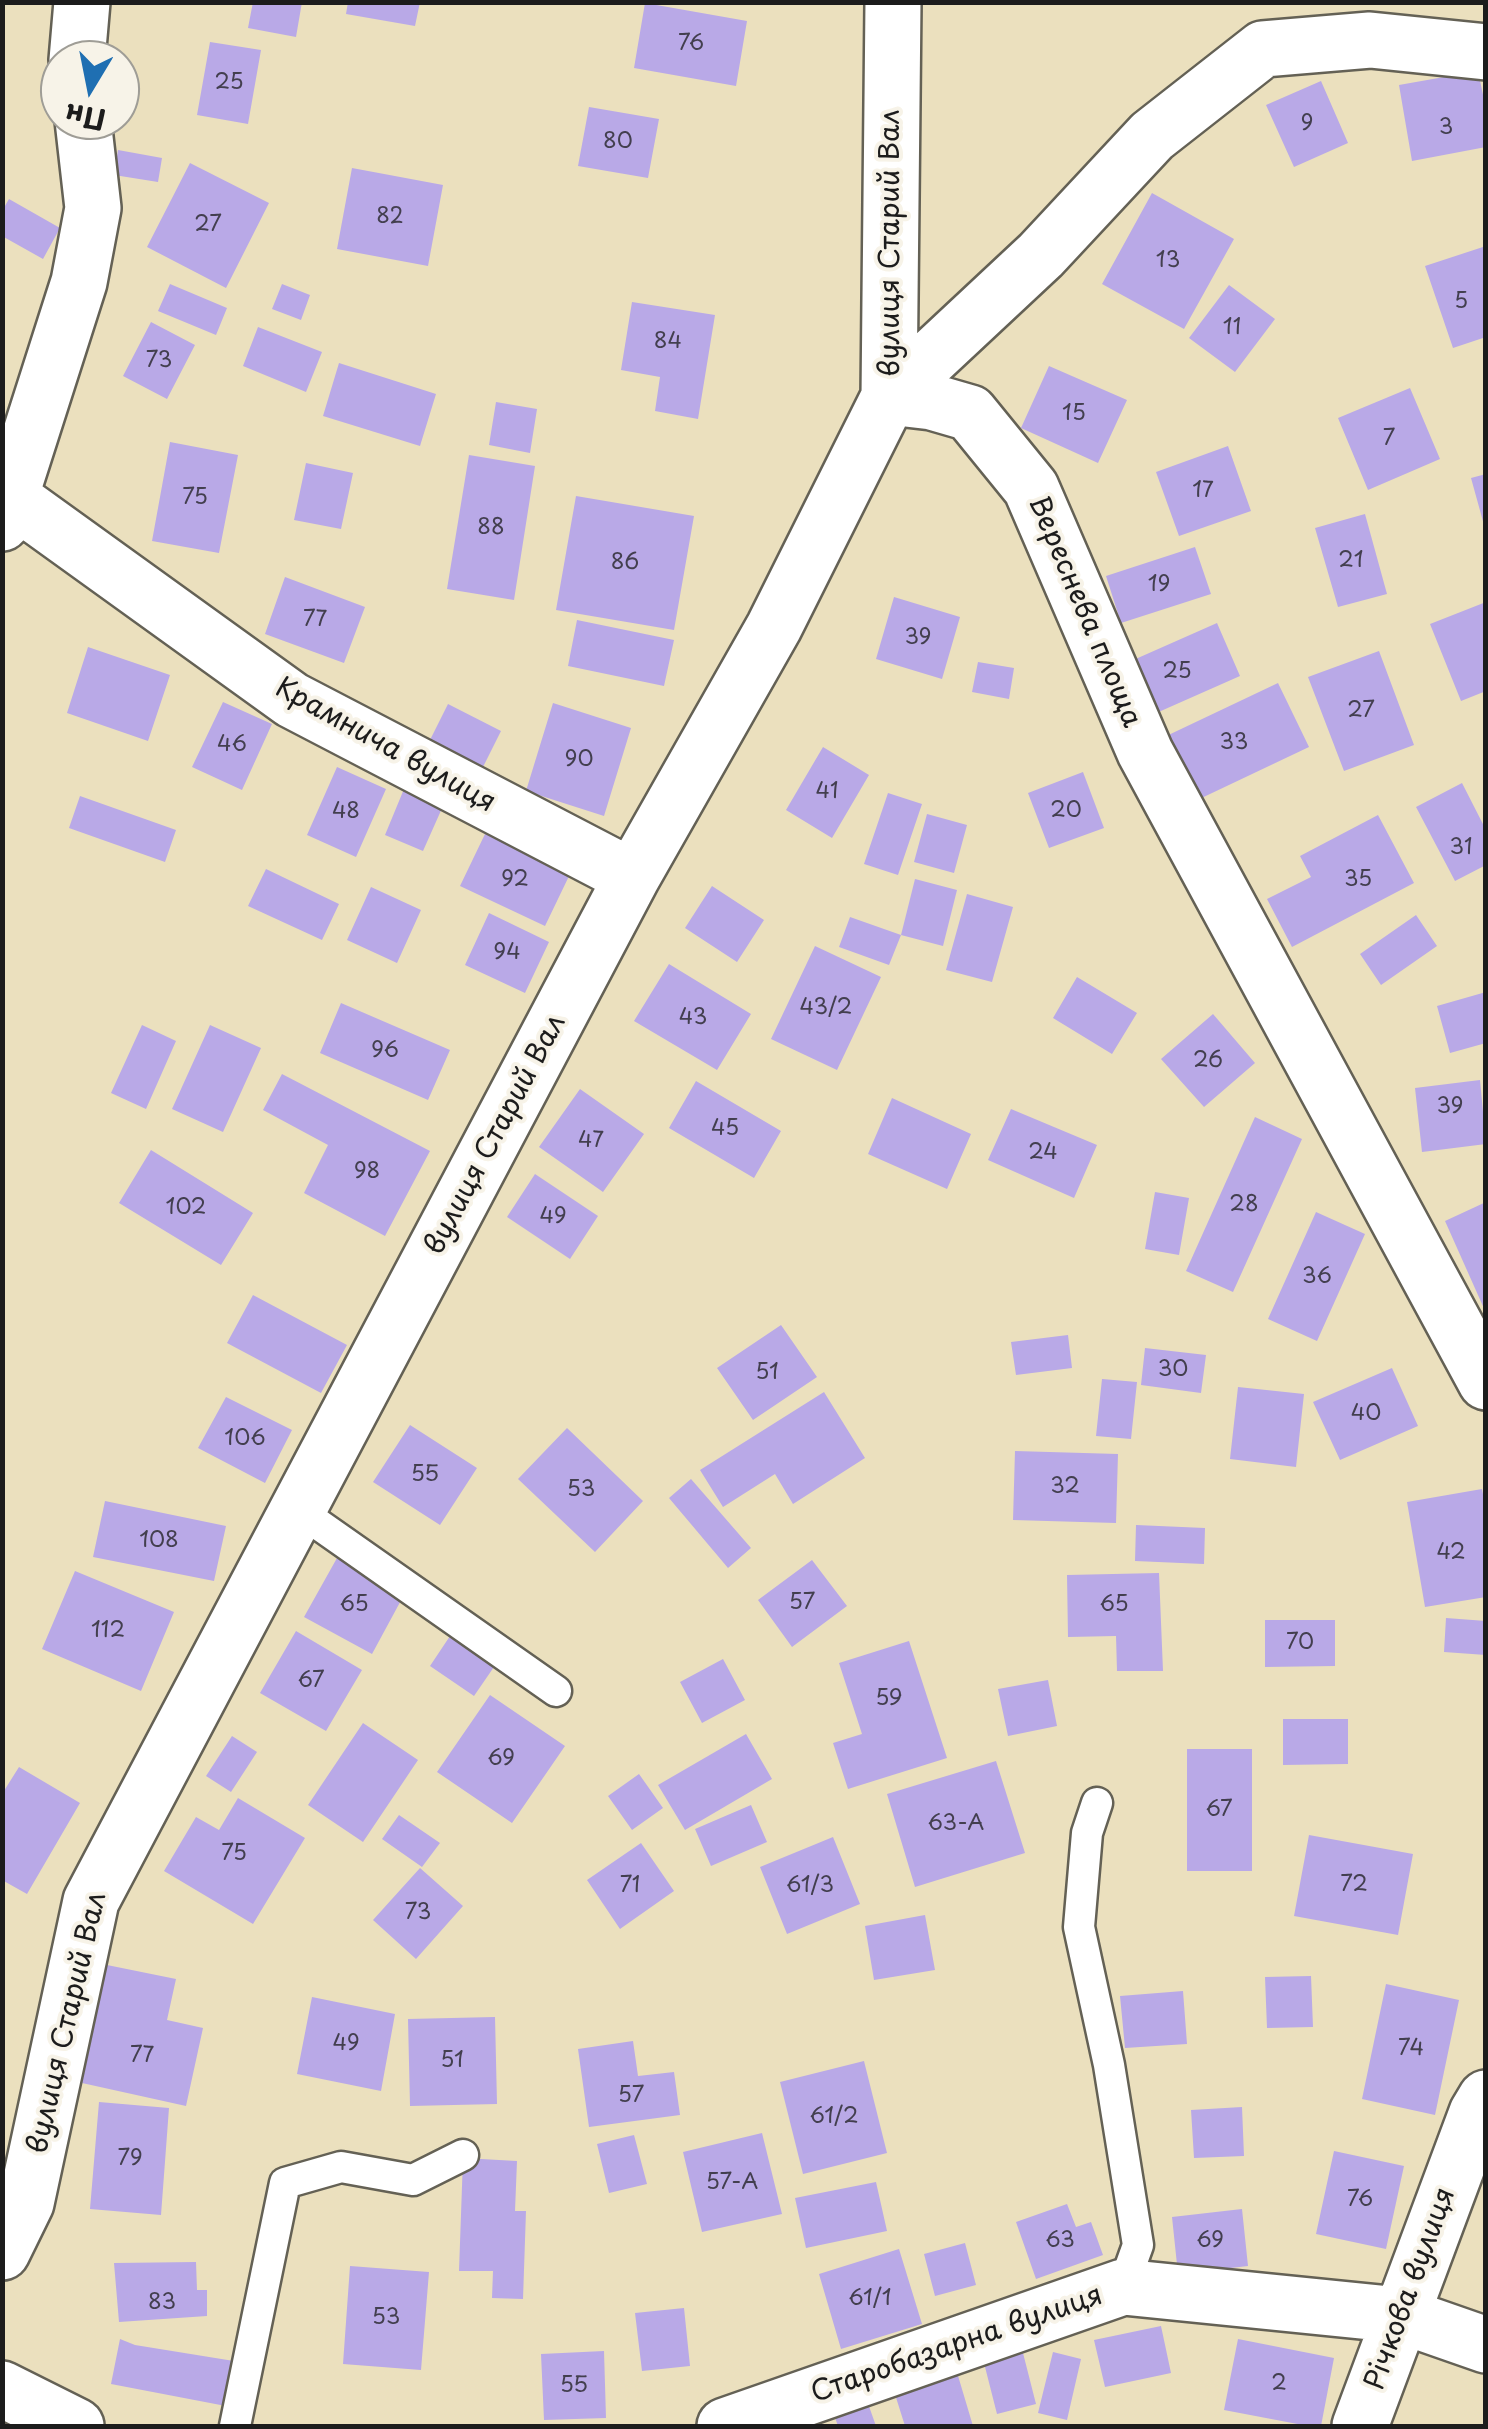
<!DOCTYPE html>
<meta charset="utf-8">
<style>
body{margin:0}
#map{position:relative;width:1488px;height:2429px;overflow:hidden;background:#ebe0be;font-family:"Playpen Sans",sans-serif}
canvas{display:block}
.frame{position:absolute;inset:0;border:5px solid #1c1c1c;pointer-events:none}
.north{position:absolute;left:40px;top:40px;width:100px;height:100px;box-sizing:border-box;background:#f7f3e8;border:2px solid #9f9d96;border-radius:50%;rotate:190deg;font-size:28px;font-weight:700;line-height:40px;text-align:center;color:#1c1c1c}
.north::after{content:'';display:block;margin:auto;width:35px;height:45px;background:#1f6fb2;clip-path:polygon(50% 0,100% 100%,50% 72%,0 100%)}
</style>
<div id="map">
<canvas width="1488" height="2429"></canvas>
<div class="frame"></div>
<div class="north">Пн</div>
</div>
<script>
const context = document.querySelector('canvas').getContext('2d');
context.lineJoin = 'round';
function paint(path, color) { context.fillStyle = color; context.fill(path, 'evenodd'); }
function stroke(path, color, width, dash) { context.strokeStyle = color; context.lineWidth = width; context.lineCap = dash ? 'butt' : 'round'; context.setLineDash(dash || []); context.stroke(path); }
function write(font, color, halo, rows, align = 'center') {
  context.font = font + ' "Playpen Sans",sans-serif'; context.lineWidth = 8; context.setLineDash([]); context.textBaseline = 'middle'; context.strokeStyle = halo; context.fillStyle = color; for (const [text, x, y, turn = 0] of rows) {
    context.save(); context.translate(x, y); context.rotate((+turn || 0) * Math.PI / 180); context.textAlign = isNaN(turn) ? turn : align; if (halo) context.strokeText(text, 0, 0); context.fillText(text, 0, 0); context.restore();
  }
}
paint(new Path2D(`
 M253 2H302L296 37 248 28Z
 M348 2H420L415 26 346 14Z
 M645 3 747 21 736 86 634 68Z
 M210 42 261 50 248 124 197 115Z
 M1478 71 1486 109V147L1412 161 1399 85Z
 M1321 81 1348 143 1294 167 1266 105Z
 M589 107 659 119 648 178 578 166Z
 M118 150 162 158 158 182 114 175Z
 M190 163 269 203 226 288 147 247Z
 M352 168 443 185 428 266 337 249Z
 M1152 193 1234 239 1184 329 1102 284Z
 M9 199 60 228 43 259 2 236V211Z
 M1486 246V337L1453 348 1425 266Z
 M170 284 227 308 216 335 158 311Z
 M282 284 310 295 301 320 272 309Z
 M1229 285 1275 319 1235 372 1189 338Z
 M632 302 715 315 698 419 655 411 660 377 621 370Z
 M151 322 195 345 167 399 123 376Z
 M258 327 322 352 306 392 243 366Z
 M339 363 436 394 420 446 323 416Z
 M1049 366 1127 400 1098 463 1021 428Z
 M1410 388 1440 459 1368 490 1338 418Z
 M496 402 537 409 530 453 489 445Z
 M170 442 238 455 219 553 152 541Z
 M1228 446 1251 511 1179 536 1156 472Z
 M469 455 535 466 514 600 447 589Z
 M306 463 353 473 341 529 294 520Z
 M1486 474V525H1484L1471 478Z
 M576 496 694 516 674 630 556 610Z
 M1365 514 1387 594 1338 607 1315 528Z
 M1195 547 1211 594 1121 623 1106 576Z
 M285 577 365 607 344 663 265 634Z
 M894 597 960 617 942 679 876 659Z
 M1486 602V691L1461 701 1430 624Z
 M577 620 674 640 664 686 568 666Z
 M1217 623 1240 676 1136 722 1113 669Z
 M88 647 170 675 148 741 67 713Z
 M1379 651 1414 745 1344 771 1308 677Z
 M978 662 1014 668 1009 699 972 692Z
 M1278 683 1309 747 1191 803 1160 739Z
 M223 702 272 724 242 790 192 767Z
 M553 703 631 728 604 816 526 791Z
 M448 704 501 731 482 769 429 742Z
 M823 747 869 775 832 838 786 810Z
 M337 767 386 789 356 857 307 835Z
 M1083 772 1104 828 1049 848 1028 793Z
 M1462 783 1486 830V865L1455 881 1416 807Z
 M404 789 443 806 423 851 385 835Z
 M888 793 922 804 898 875 864 864Z
 M80 796 176 830 165 862 69 828Z
 M927 814 967 825 954 873 914 862Z
 M1378 815 1414 883 1292 947 1267 899 1311 877 1300 856Z
 M485 834 570 874 545 926 460 886Z
 M266 869 339 904 322 940 248 906Z
 M915 879 957 890 943 946 901 935 889 965 839 947 850 917 901 935Z
 M712 886 764 920 737 962 685 928Z
 M371 887 421 910 397 963 347 940Z
 M967 894 1013 907 992 982 946 970Z
 M489 913 549 942 525 993 465 965Z
 M1416 915 1437 946 1381 985 1360 954Z
 M815 946 881 977 837 1070 771 1039Z
 M669 964 751 1014 717 1070 634 1021Z
 M1077 977 1137 1013 1112 1054 1053 1018Z
 M1486 992V1043L1450 1053 1437 1006Z
 M341 1003 450 1050 428 1100 320 1053Z
 M1213 1014 1255 1063 1204 1107 1161 1059Z
 M142 1025 176 1041 146 1109 111 1093Z
 M210 1025 261 1048 223 1132 172 1109Z
 M282 1074 430 1151 385 1236 304 1193 328 1145 263 1110Z
 M1480 1080 1486 1144 1422 1152 1415 1088Z
 M696 1081 781 1131 754 1178 669 1128Z
 M580 1089 644 1134 603 1192 539 1147Z
 M892 1098 971 1134 947 1189 868 1154Z
 M1011 1109 1097 1145 1074 1198 988 1160Z
 M1255 1117 1302 1139 1233 1292 1186 1271Z
 M151 1150 253 1213 221 1265 119 1203Z
 M535 1174 598 1216 570 1259 507 1217Z
 M1155 1192 1189 1198 1179 1255 1145 1249Z
 M1486 1202V1313L1445 1221Z
 M1316 1212 1365 1234 1317 1341 1268 1319Z
 M253 1295 347 1345 321 1393 227 1343Z
 M781 1325 817 1377 753 1420 717 1368Z
 M1068 1335 1072 1368 1016 1375 1011 1342Z
 M1145 1348 1206 1355 1201 1393 1141 1385Z
 M1392 1368 1418 1426 1340 1460 1313 1402Z
 M1102 1379 1137 1382 1131 1439 1096 1436Z
 M1238 1387 1304 1394 1296 1467 1230 1459Z
 M824 1392 865 1458 793 1504 775 1474 723 1507 700 1470Z
 M226 1397 292 1430 265 1483 198 1448Z
 M410 1425 477 1468 440 1525 373 1482Z
 M567 1428 643 1501 595 1552 518 1479Z
 M1015 1451 1118 1454 1116 1523 1013 1520Z
 M691 1479 751 1548 728 1568 669 1498Z
 M1482 1489 1486 1510V1597L1425 1607 1407 1502Z
 M105 1501 226 1526 214 1581 93 1557Z
 M1136 1525 1205 1528 1204 1564 1135 1561Z
 M337 1558 405 1593 372 1654 304 1617Z
 M812 1560 847 1606 792 1647 758 1600Z
 M75 1571 174 1612 141 1691 42 1649Z
 M1159 1573 1163 1671H1117L1116 1636 1068 1637 1067 1575Z
 M1446 1618 1486 1621V1655L1444 1652Z
 M1265 1620H1335V1666L1265 1667Z
 M296 1631 362 1670 326 1731 260 1693Z
 M452 1633 496 1664 474 1696 430 1666Z
 M909 1641 947 1758 848 1789 833 1743 862 1734 839 1663Z
 M723 1659 745 1700 702 1723 680 1682Z
 M1048 1680 1057 1726 1008 1736 998 1689Z
 M490 1695 565 1746 512 1823 437 1772Z
 M1283 1719H1348V1764L1283 1765Z
 M363 1723 418 1760 363 1842 308 1805Z
 M746 1734 772 1779 685 1830 658 1785Z
 M232 1736 257 1752 231 1792 206 1776Z
 M1187 1749H1252V1871H1187Z
 M996 1761 1025 1853 915 1887 887 1794Z
 M19 1767 80 1803 27 1894 2 1880V1794Z
 M639 1774 663 1808 632 1830 608 1796Z
 M238 1798 305 1838 253 1924 164 1871 196 1817 219 1830Z
 M751 1805 767 1842 711 1866 695 1829Z
 M399 1815 440 1843 422 1867 382 1839Z
 M1309 1835 1413 1854 1398 1935 1294 1916Z
 M833 1837 860 1904 787 1934 760 1867Z
 M641 1843 674 1891 620 1929 587 1880Z
 M420 1868 463 1906 416 1959 373 1920Z
 M925 1915 935 1970 874 1980 865 1926Z
 M107 1965 176 1979 167 2020 203 2028 186 2106 82 2083Z
 M1311 1976 1313 2027 1267 2028 1265 1977Z
 M1386 1984 1459 2000 1435 2115 1362 2099Z
 M1183 1991 1187 2044 1125 2048 1120 1996Z
 M312 1997 395 2014 381 2091 297 2074Z
 M495 2017 497 2104 410 2106 408 2019Z
 M633 2041 638 2076 674 2072 680 2115 589 2127 578 2049Z
 M864 2061 887 2153 803 2174 780 2082Z
 M99 2102 169 2108 161 2215 90 2209Z
 M1242 2107 1244 2156 1194 2158 1191 2110Z
 M762 2133 782 2214 702 2232 683 2152Z
 M634 2135 647 2184 609 2193 597 2144Z
 M1334 2151 1404 2166 1386 2249 1316 2234Z
 M463 2158 517 2161 515 2211H526L523 2299 492 2298 493 2271H459Z
 M876 2182 887 2231 806 2248 795 2198Z
 M1067 2204 1076 2227 1091 2222 1103 2255 1036 2279 1016 2222Z
 M1242 2209 1248 2266 1178 2274 1172 2217Z
 M965 2243 976 2285 935 2296 924 2254Z
 M899 2249 922 2324 841 2349 819 2274Z
 M196 2262 197 2290H207V2316L119 2322 114 2263Z
 M350 2266 429 2272 421 2370 343 2364Z
 M684 2308 690 2366 642 2371 635 2313Z
 M1161 2326 1171 2373 1105 2387 1094 2340Z
 M120 2339 135 2345 240 2362 231 2407 111 2384Z
 M1238 2339 1334 2358 1321 2426H1308L1224 2410Z
 M604 2351 606 2418 544 2420 541 2354Z
 M1053 2352 1081 2359 1067 2420 1038 2413Z
 M1023 2353 1036 2404 997 2414 984 2363Z
 M956 2369 973 2426H905L893 2388Z
 M865 2395 876 2426H838L831 2406Z`), '#b9a9e7');
const lane = new Path2D(`
 M298 1510 556 1691
 M1097 1803 1087 1833 1079 1927 1109 2065 1138 2245 1123 2287
 M235 2426 285 2183 341 2167 413 2180 463 2155`);
const street = new Path2D(`
 M77 60 82 2
 M889 397 932 402 970 413 1031 488 1145 752 1486 1382
 M889 397 1041 255 1152 136 1263 49 1370 40 1486 52
 M2 491 292 700 632 877
 M2 523 79 282 93 208 83 120
 M2 2252 26 2203 91 1901 632 877 774 627 889 397 893 2
 M2 2389 76 2426
 M725 2426 1123 2287 1400 2315 1486 2345
 M1360 2426 1477 2113 1486 2098`);
stroke(lane, '#646155', 35);
stroke(street, '#646155', 60);
stroke(lane, '#fff', 30);
stroke(street, '#fff', 55);
write('22px', '#433f4f', null, [
 ["76",691,44],
 ["25",229,83],
 ["9",1307,124],
 ["3",1446,128],
 ["80",618,142],
 ["82",390,217],
 ["27",208,225],
 ["13",1168,261],
 ["5",1461,302],
 ["11",1232,328],
 ["84",668,342],
 ["73",159,361],
 ["15",1074,414],
 ["7",1389,439],
 ["17",1203,491],
 ["75",195,498],
 ["88",491,528],
 ["21",1351,561],
 ["86",625,563],
 ["19",1159,585],
 ["77",315,620],
 ["39",918,638],
 ["25",1177,672],
 ["27",1361,711],
 ["33",1234,743],
 ["46",232,745],
 ["90",579,760],
 ["41",827,792],
 ["20",1066,811],
 ["48",346,812],
 ["31",1461,848],
 ["92",515,880],
 ["35",1358,880],
 ["94",507,953],
 ["43/2",826,1008],
 ["43",693,1018],
 ["96",385,1051],
 ["26",1208,1061],
 ["39",1450,1107],
 ["45",725,1129],
 ["47",591,1141],
 ["24",1043,1153],
 ["98",367,1172],
 ["28",1244,1205],
 ["102",186,1208],
 ["49",553,1217],
 ["36",1317,1277],
 ["30",1173,1370],
 ["51",767,1373],
 ["40",1366,1414],
 ["106",245,1439],
 ["55",425,1475],
 ["32",1065,1487],
 ["53",581,1490],
 ["108",159,1541],
 ["42",1451,1553],
 ["57",802,1603],
 ["65",354,1605],
 ["65",1114,1605],
 ["112",108,1631],
 ["70",1300,1643],
 ["67",311,1681],
 ["59",889,1699],
 ["69",501,1759],
 ["67",1219,1810],
 ["63-А",956,1824],
 ["75",234,1854],
 ["72",1354,1885],
 ["71",630,1886],
 ["61/3",810,1886],
 ["73",418,1913],
 ["49",346,2044],
 ["74",1411,2049],
 ["77",142,2056],
 ["51",452,2061],
 ["57",631,2096],
 ["61/2",834,2117],
 ["79",130,2159],
 ["57-А",732,2183],
 ["76",1360,2200],
 ["63",1060,2241],
 ["69",1210,2241],
 ["61/1",870,2299],
 ["83",162,2303],
 ["53",386,2318],
 ["2",1279,2384],
 ["55",574,2386]
]);
write('28px', '#1c1c1c', '#f7f3e8', [
 ["вулиця Старий Вал",891,243,-90],
 ["Вереснева площа",1084,612,67],
 ["Крамнича вулиця",385,746,29],
 ["вулиця Старий Вал",496,1135,-62],
 ["вулиця Старий Вал",68,2023,-77],
 ["Річкова вулиця",1411,2289,-70],
 ["Старобазарна вулиця",957,2345,-19]
]);
</script>
